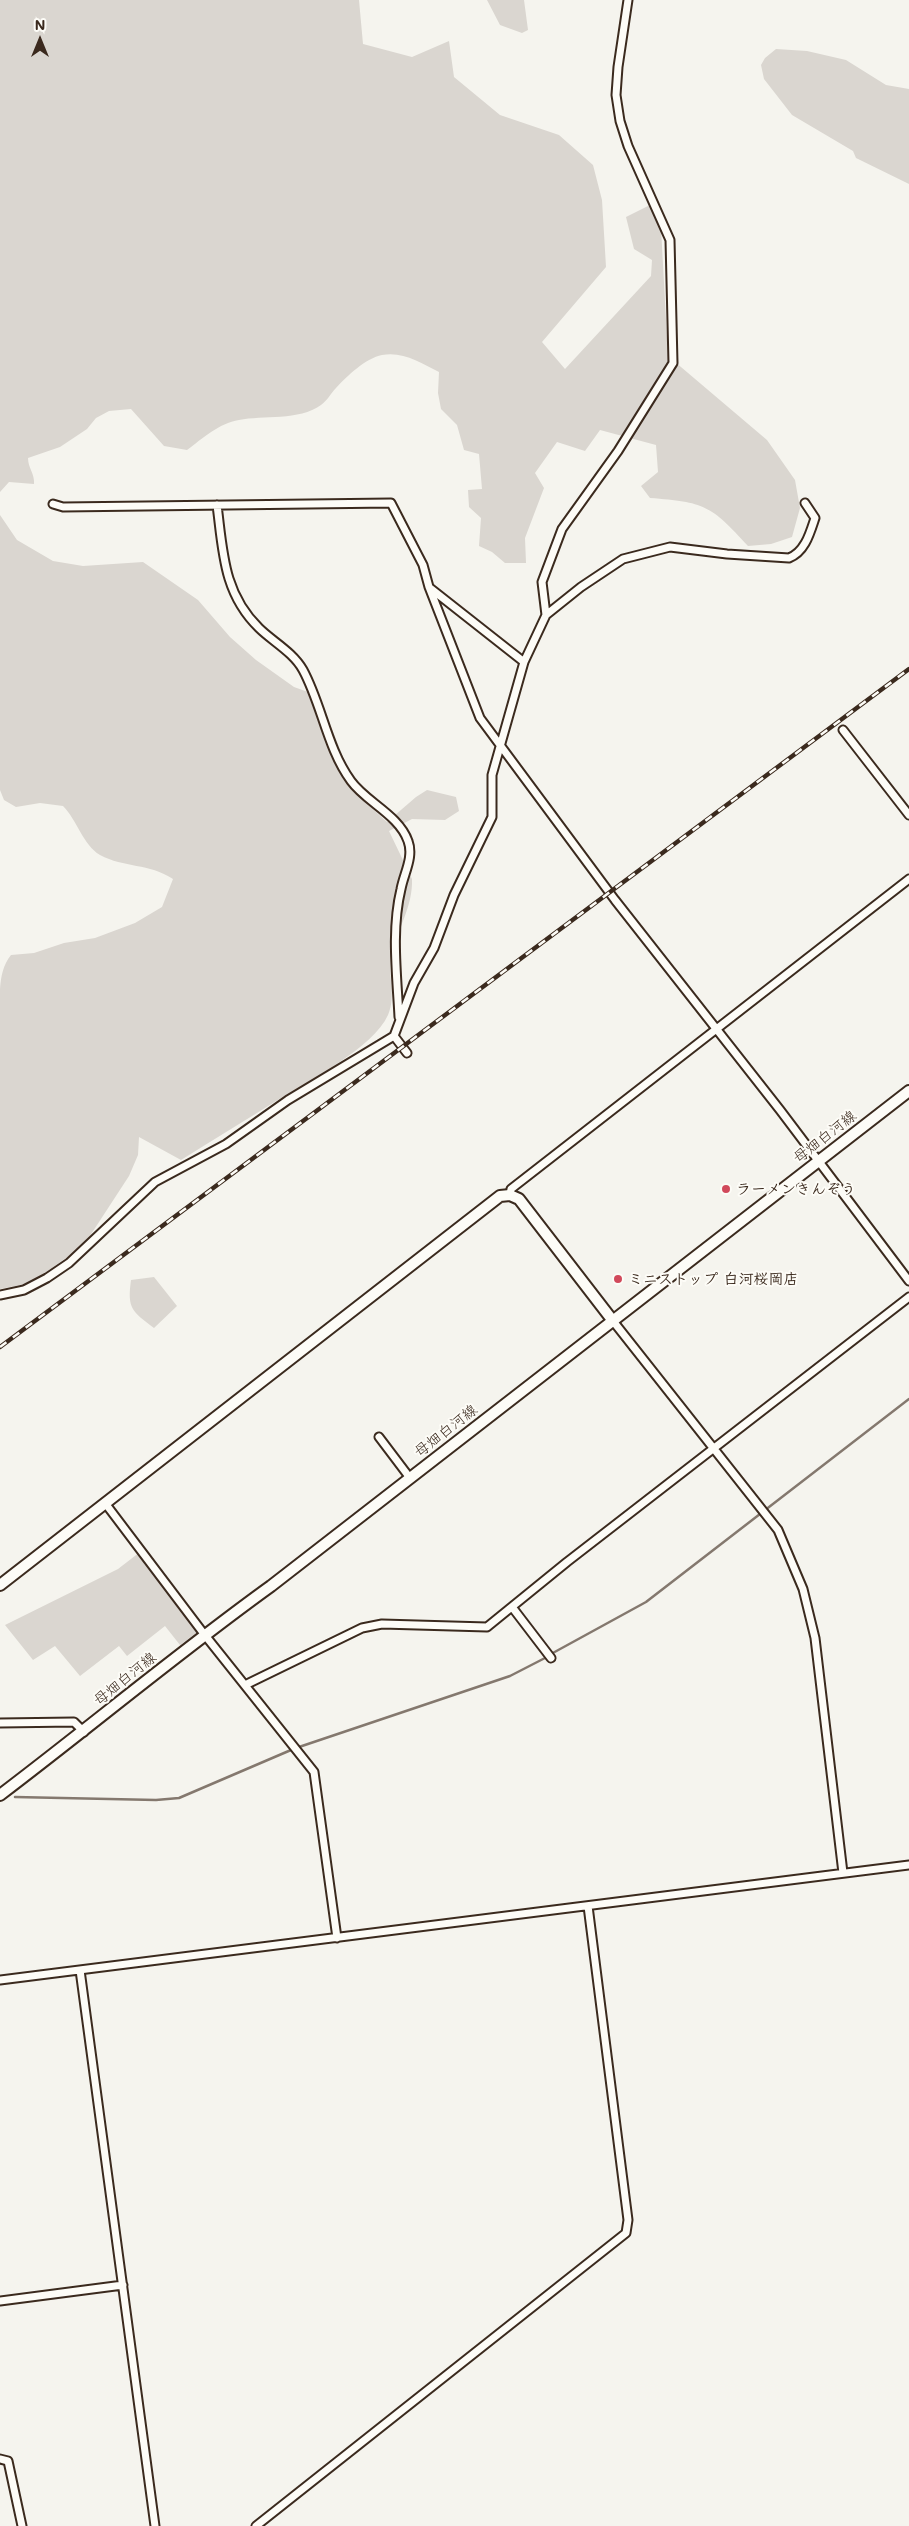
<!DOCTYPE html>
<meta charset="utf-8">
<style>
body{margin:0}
#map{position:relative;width:909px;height:2526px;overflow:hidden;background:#f5f4ee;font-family:Mali,sans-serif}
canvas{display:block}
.north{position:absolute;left:15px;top:15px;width:50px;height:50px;-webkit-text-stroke:4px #fdfcf7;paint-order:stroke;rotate:0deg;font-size:14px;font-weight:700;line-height:20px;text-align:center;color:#3b2a1e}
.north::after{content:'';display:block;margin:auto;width:18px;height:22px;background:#3b2a1e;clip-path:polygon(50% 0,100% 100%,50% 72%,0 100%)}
</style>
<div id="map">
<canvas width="909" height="2526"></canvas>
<div class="north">N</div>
</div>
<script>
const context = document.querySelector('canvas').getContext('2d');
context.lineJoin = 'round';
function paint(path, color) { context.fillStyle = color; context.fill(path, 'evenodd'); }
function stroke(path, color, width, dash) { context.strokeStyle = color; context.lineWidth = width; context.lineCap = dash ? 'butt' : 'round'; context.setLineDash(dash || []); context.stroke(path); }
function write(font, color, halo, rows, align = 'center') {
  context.font = font + ' Mali,"Klee One",sans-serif'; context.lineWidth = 4; context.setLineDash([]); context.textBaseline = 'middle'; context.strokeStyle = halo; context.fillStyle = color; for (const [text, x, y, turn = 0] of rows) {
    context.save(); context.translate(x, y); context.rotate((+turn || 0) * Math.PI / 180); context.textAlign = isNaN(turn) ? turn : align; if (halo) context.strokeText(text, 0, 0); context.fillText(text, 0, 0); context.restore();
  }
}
paint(new Path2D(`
 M0 0H359L363 44 412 57 449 41 454 77 500 115 559 135 593 165 602 200 606 267 542 342 565 369 651 276 652 260 634 249 626 217 650 205 661 228 668 356 767 440 795 480 800 508 792 537 771 544 748 546C711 505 704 502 650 498L641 486 658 472 656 445 600 430 585 451 557 442 535 473 544 488 525 538 526 563H505L492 552 479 546 481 518 469 507 468 490 482 489 479 454 464 450 457 425 441 409 438 393 439 372C421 363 403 351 382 355 366 358 347 376 336 388 331 393 327 401 321 405 299 421 263 415 239 420 219 423 202 439 187 450L164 446 131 409 109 411 96 418 87 429 60 447 28 458C28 468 35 474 34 484L9 482 0 492Z
 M487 0H524L528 30 522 33 500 25Z
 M776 49 807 51 846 60 886 85 909 89V184L856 158 853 151 792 115 764 79 761 65 765 58Z
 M0 515 17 540 53 561 83 566 143 562 198 600 230 637 256 660 294 687 319 696 343 757 364 801 387 822 416 797 427 790 456 797 459 811 445 820 412 819 389 831 412 879C413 907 397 930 391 955 387 973 397 995 388 1015 373 1048 311 1079 281 1098 248 1119 214 1139 181 1160L139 1137 138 1155 129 1176 84 1245 31 1283 0 1289V989C1 976 3 965 11 955L34 953 64 943 95 938 135 923 162 907 173 879C149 863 124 868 100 855 83 845 77 820 63 806L40 803 16 807 4 800 0 790Z
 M154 1277 177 1306 154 1328C132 1311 127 1309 131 1280Z
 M140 1552 199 1631 180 1645 165 1626 127 1656 119 1646 80 1676 55 1646 33 1660 5 1625 118 1569Z`), '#dad6d0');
stroke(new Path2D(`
 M551 1654 646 1602 909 1399
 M299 1747 510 1676 545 1658
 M15 1797 156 1800 179 1798 291 1750`), '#84786e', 2.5);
const street = new Path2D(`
 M53 504 63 507 391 503 423 565 429 587 480 718 615 900 780 1110 909 1281
 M217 505C223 551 223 593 259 628 272 641 293 652 303 670 322 705 327 748 351 781 366 802 399 815 408 841 414 857 404 873 401 889 391 930 397 976 399 1017
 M430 588 524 662
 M546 615 542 582 562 529 618 451 673 363 670 240 628 146 620 121 616 95 618 67 628 0
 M843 730 909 815
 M394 1036 407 1053
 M510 1195 511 1189 909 879
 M0 1295 24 1290 47 1278 69 1263 155 1182 226 1144 288 1100 394 1036 414 983 434 948 454 895 492 817V775L524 662 546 615 581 587 623 559 670 547 727 554 789 558C805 552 810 533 815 518L805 503
 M613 1321 778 1530 803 1589 815 1638 843 1873
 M379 1437 410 1478
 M105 1503 204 1634 314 1772 337 1938
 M512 1607 551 1658
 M245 1685 362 1628 382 1624 487 1627 567 1562 909 1297
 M0 1723 74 1722 84 1732
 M80 1970 155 2526
 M0 1980 909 1865
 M0 2301 123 2285
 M0 2459 8 2461 22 2526
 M256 2526 626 2233 628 2220 588 1906`);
const secondary = new Path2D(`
 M0 1585 500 1196 510 1195 519 1199 613 1321
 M0 1795C91 1726 178 1653 271 1586L909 1091`);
stroke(street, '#3b2a1e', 11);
stroke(secondary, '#3b2a1e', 14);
stroke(street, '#fdfcf7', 7);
stroke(secondary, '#fdfcf7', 10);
const rail = new Path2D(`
 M0 1347 909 669`);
stroke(rail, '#3b2a1e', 4.5);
stroke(rail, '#fdfcf7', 2.5, [8]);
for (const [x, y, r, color] of [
 [726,1189,5,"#d1495b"],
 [618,1279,5,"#d1495b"]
]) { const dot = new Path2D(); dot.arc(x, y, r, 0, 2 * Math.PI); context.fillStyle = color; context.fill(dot); stroke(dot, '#fdfcf7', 2); }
write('15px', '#3b2a1e', '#fdfcf7', [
 ["母畑白河線",825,1137,-38],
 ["母畑白河線",446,1431,-38],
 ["母畑白河線",125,1679,-39]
]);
write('bold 15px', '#3b2a1e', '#fdfcf7', [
 ["ラーメンきんぞう",736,1189],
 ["ミニストップ 白河桜岡店",628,1279]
], 'left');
</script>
